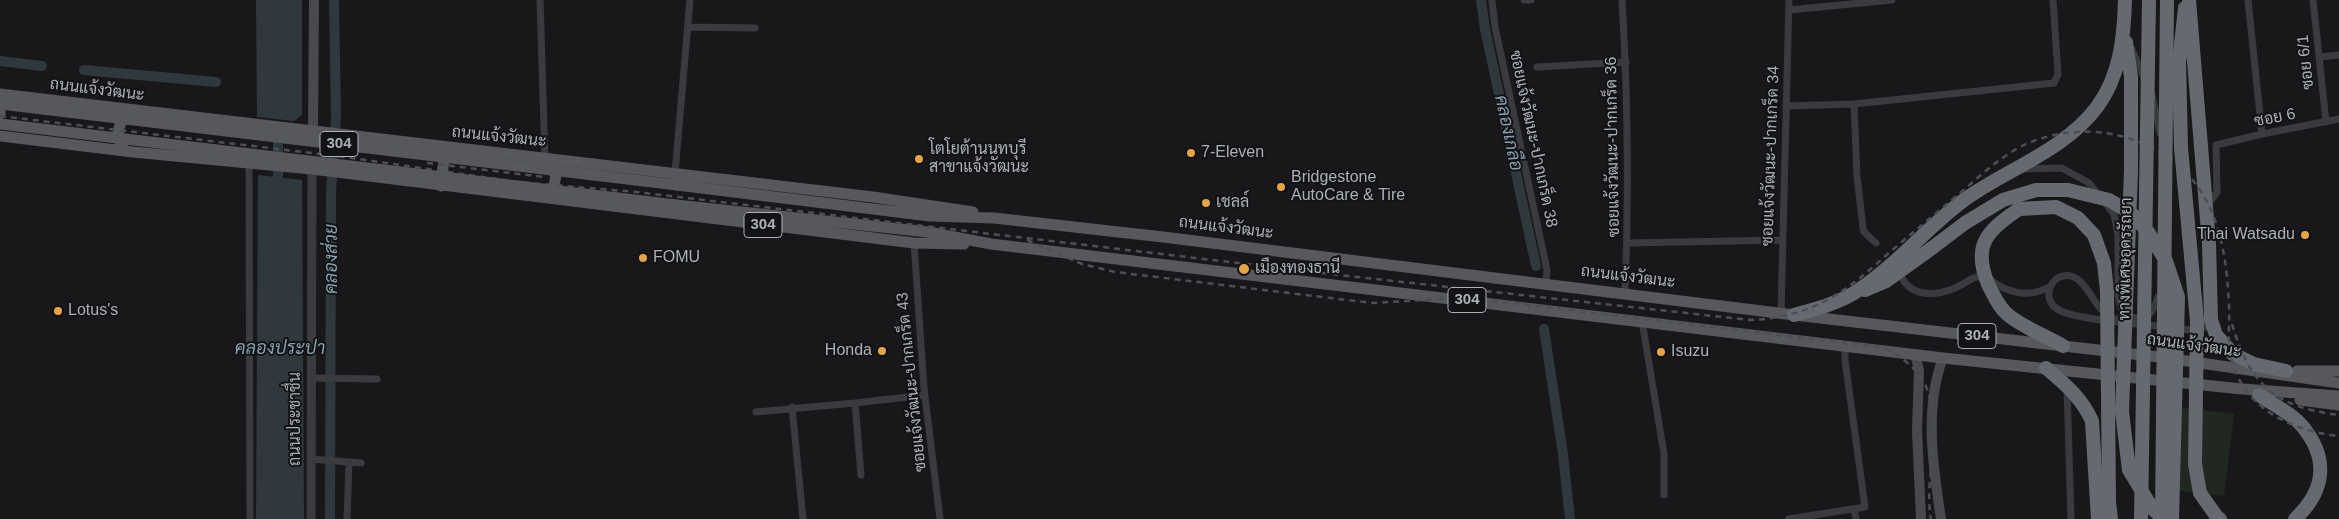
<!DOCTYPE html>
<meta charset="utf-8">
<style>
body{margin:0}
canvas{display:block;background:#18181a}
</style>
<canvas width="2339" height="519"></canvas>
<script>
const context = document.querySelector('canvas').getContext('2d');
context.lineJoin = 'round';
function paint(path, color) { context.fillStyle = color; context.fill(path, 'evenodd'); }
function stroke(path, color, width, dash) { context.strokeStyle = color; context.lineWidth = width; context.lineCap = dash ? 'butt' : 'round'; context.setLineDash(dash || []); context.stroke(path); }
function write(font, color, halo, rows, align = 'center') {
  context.font = font + ' Arial,Sarabun,sans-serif'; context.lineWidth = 4; context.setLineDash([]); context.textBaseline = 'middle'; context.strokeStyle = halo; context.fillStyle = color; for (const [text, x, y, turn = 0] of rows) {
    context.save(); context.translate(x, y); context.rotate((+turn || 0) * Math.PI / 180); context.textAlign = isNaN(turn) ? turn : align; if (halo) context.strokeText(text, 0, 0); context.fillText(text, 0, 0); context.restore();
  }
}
paint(new Path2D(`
 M2167 406 2234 414 2224 496 2156 488Z`), '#202821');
paint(new Path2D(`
 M256 0H302V115L294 121 257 117Z
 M258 175 302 180 304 519H256Z`), '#2f383d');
stroke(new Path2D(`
 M1481 0 1485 29 1536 266
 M0 61 42 66
 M84 70 216 82
 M278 130V191
 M1544 329 1563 454 1570 519
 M330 519 331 192 336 117 334 0`), '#2f383d', 10);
stroke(new Path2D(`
 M540 0 545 159
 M1492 0 1495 27 1547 270 1546 283
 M1524 0H1531
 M1622 0C1628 98 1629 196 1625 294
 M2248 0 2262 134
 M2313 0 2326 122
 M1789 10 1892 0
 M688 27 755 28
 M2132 49 2144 78
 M2319 57 2339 55
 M1537 67 1626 62
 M2152 95 2160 133
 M1854 104 1857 176 1863 228 1864 232 1876 243
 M1786 106 1854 104 2054 83 2058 74 2053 0
 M249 164 250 519
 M2022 169 2062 168 2089 183 2114 214 2118 235V295L2123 314C2145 323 2151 319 2158 297
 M675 173 690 0
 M2207 206 2217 192 2216 145 2262 134 2339 119
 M914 243 924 388 940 519
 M1628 243 1782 240
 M1900 272C1907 297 1934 297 1955 288 1965 284 1972 276 1983 276 1988 276 1992 281 1996 284 2015 295 2032 297 2051 286
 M1781 313 1789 0
 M1642 321 1664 454V495
 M2120 322C2113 318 2107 314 2101 309 2091 299 2081 271 2063 276 2057 277 2052 282 2050 288 2047 295 2050 304 2056 308 2070 320 2143 324 2165 327
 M2176 328C2188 330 2203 334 2211 321
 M311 378 377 379
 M2067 387 2071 519
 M792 407 803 519
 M756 412 855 403
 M311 459 361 463
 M861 475 855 403 925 395
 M1854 509 1856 519
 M347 519 349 462
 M1789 519 1865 507 1845 360V345`), '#393b3f', 7);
stroke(new Path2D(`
 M311 519 312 169`), '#393b3f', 9);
stroke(new Path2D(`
 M313 132 314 0
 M1915 354 1919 370 1917 431 1921 519
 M1941 519C1933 467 1924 407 1943 358`), '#484a4f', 10);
stroke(new Path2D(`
 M0 94 873 197 973 212
 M0 110V114
 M0 136 133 152 312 169 914 243 964 244
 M123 147C115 137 118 126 125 116L130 115
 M677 185 930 216 994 218 1163 237 1794 315 2159 357 2339 383
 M441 186 445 149
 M544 195 554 186 556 175 547 164
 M676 205 928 232 991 244 1943 358 2242 389 2339 396
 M2297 371H2339
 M2300 400 2339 405`), '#56585e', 11);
stroke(new Path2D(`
 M2189 0 2209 244 2211 320 2216 335 2233 354 2254 364 2286 371
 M2126 42 2131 77V171
 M2181 148 2179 62 2185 8
 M2019 209C1987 231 1972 245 1988 284 1993 294 1998 306 2006 313 2018 325 2048 337 2063 346
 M1865 290 1886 281 1932 248
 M1794 315C1815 309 1836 304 1854 293 1895 267 1926 228 1964 200 2007 169 2064 151 2097 107 2120 76 2124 38 2125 0
 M2046 368C2065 384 2082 398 2092 421L2098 519
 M2259 395C2272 404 2293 414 2303 427 2329 459 2325 491 2295 519`), '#66696f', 14);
stroke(new Path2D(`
 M0 116 345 157 518 182 636 192 1348 276 1750 320C1777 319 1803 313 1827 300 1851 287 1871 269 1891 251 1916 230 1941 209 1966 188 1983 173 2000 158 2020 147 2053 130 2096 127 2131 139 2210 166 2226 232 2229 306 2230 323 2227 340 2231 357 2242 408 2292 431 2339 436
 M427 163 544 177
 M1027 240 1082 264 1115 272 1372 303 1456 298 1486 300 1880 347C1894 351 1905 360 1915 370 1952 412 1922 470 1931 519
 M2232 324C2250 385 2275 407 2339 415`), '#4d4f54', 2.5, [6, 5]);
stroke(new Path2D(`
 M0 104 677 185
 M0 124 676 205`), '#56585e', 11);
stroke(new Path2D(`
 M2181 148 2197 321 2195 464 2200 493 2217 517 2220 519
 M2131 171 2122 411 2129 470 2152 508 2163 519
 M2019 209 2056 207 2078 218 2094 235 2104 263 2107 291 2109 502 2111 519
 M1932 248 1965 223 2003 200 2036 190H2068L2109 200 2131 213 2148 232 2166 261 2178 297 2172 519
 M2141 519 2149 0
 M2162 519 2167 0`), '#66696f', 14);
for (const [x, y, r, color] of [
 [1191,153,5,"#e6a545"],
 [919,159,5,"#e6a545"],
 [1281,187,5,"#e6a545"],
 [1206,203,5,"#e6a545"],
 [2305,235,5,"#e6a545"],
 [643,258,5,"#e6a545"],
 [1244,269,6,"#e6a545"],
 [58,311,5,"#e6a545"],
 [882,351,5,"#e6a545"],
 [1661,352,5,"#e6a545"]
]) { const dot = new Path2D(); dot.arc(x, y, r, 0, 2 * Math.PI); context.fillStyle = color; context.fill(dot); stroke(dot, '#131315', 2); }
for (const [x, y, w] of [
 [339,144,38],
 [763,225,38],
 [1467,300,38],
 [1977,336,38]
]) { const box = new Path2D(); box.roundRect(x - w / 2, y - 12.5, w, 25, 4); context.fillStyle = '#131315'; context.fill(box); stroke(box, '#abb0b9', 1); }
write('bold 15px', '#abb0b9', null, [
 ["304",339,144],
 ["304",763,225],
 ["304",1467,300],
 ["304",1977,336]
]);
write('16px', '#abb0b9', '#131315', [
 ["ซอย 6/1",2306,62,-96],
 ["ถนนแจ้งวัฒนะ",97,90,7],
 ["ซอย 6",2275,118,-11],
 ["ถนนแจ้งวัฒนะ",499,137,6],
 ["ซอยแจ้งวัฒนะ-ปากเกร็ด 38",1533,139,78],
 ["ซอยแจ้งวัฒนะ-ปากเกร็ด 36",1613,147,-91],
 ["ซอยแจ้งวัฒนะ-ปากเกร็ด 34",1771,156,-88],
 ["ถนนแจ้งวัฒนะ",1226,228,7],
 ["ทางพิเศษอุดรรัถยา",2126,259,-89],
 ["ถนนแจ้งวัฒนะ",1628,277,7],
 ["ถนนแจ้งวัฒนะ",2194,346,8],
 ["ซอยแจ้งวัฒนะ-ปากเกร็ด 43",912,382,-96],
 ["ถนนประชาชื่น",296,419,-90]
]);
write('16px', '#abb0b9', '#131315', [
 ["โตโยต้านนทบุรี",929,150],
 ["สาขาแจ้งวัฒนะ",929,168],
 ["7-Eleven",1201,153],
 ["Bridgestone",1291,178],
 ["AutoCare & Tire",1291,196],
 ["เชลล์",1216,203],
 ["Thai Watsadu",2295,235,"right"],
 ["FOMU",653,258],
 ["เมืองทองธานี",1255,269],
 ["Lotus's",68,311],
 ["Honda",872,351,"right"],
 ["Isuzu",1671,352]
], 'left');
write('italic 18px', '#85a0b1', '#131315', [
 ["คลองเกลือ",1508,133,78],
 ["คลองส่วย",332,259,-90],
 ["คลองประปา",280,349]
]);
</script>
